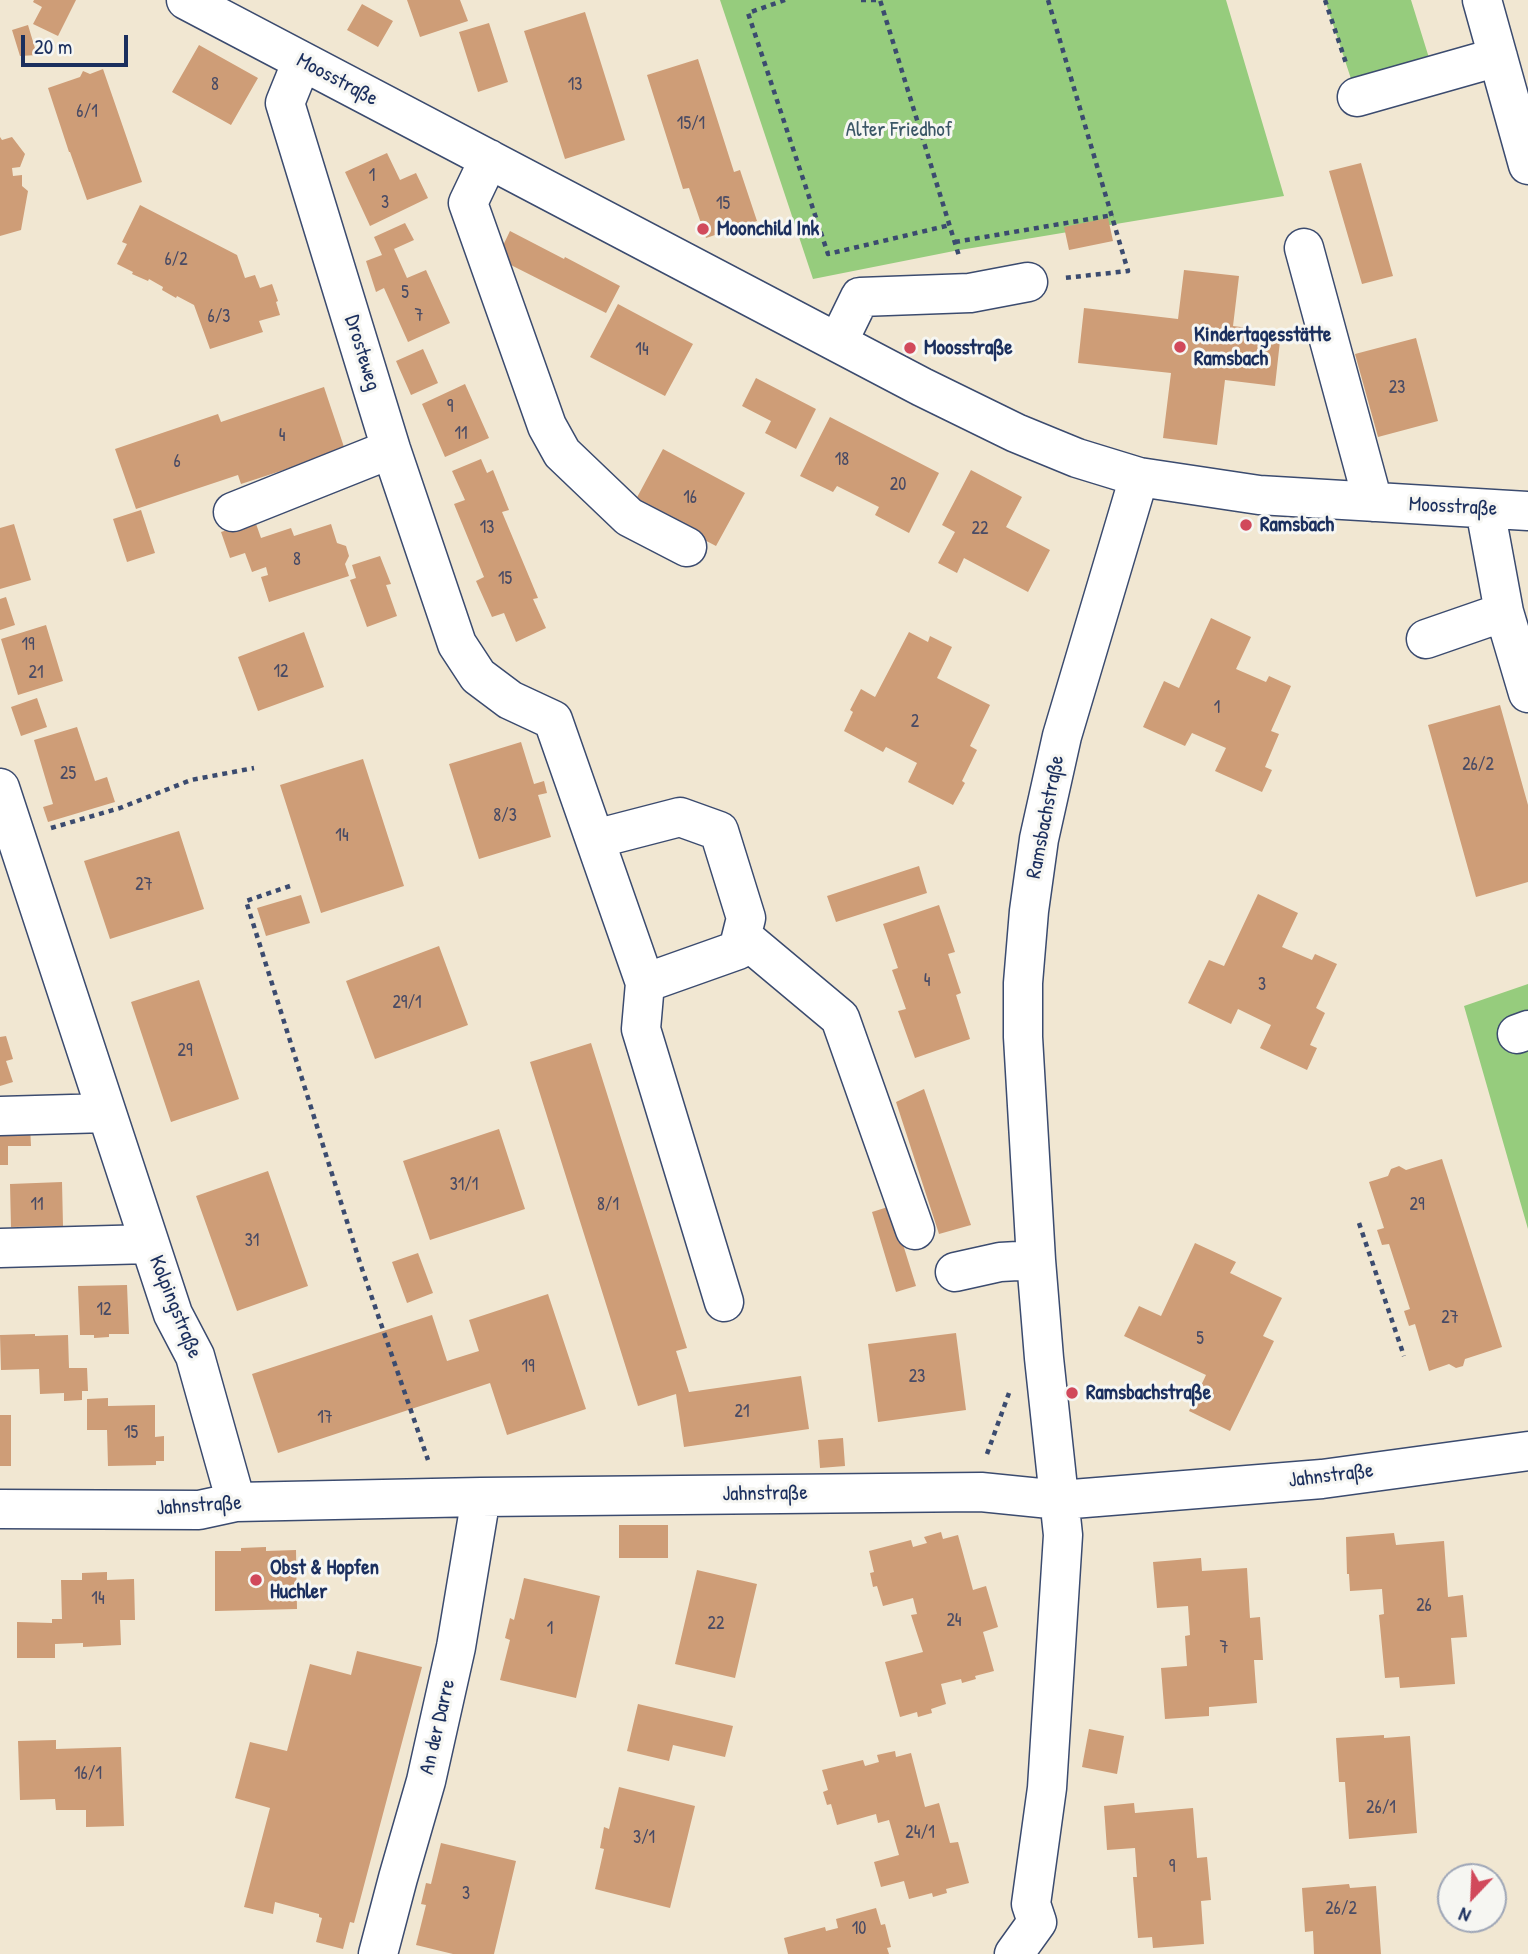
<!DOCTYPE html>
<meta charset="utf-8">
<style>
body{margin:0}
#map{position:relative;width:1528px;height:1954px;overflow:hidden;background:#f1e7d2;font-family:"Patrick Hand",sans-serif}
canvas{display:block}
.north{position:absolute;left:1437px;top:1863px;width:70px;height:70px;box-sizing:border-box;background:#f6f6f2;border:2px solid #9ea6b7;border-radius:50%;rotate:203deg;font-size:19px;font-weight:700;line-height:28px;text-align:center;color:#1b2f5e}
.north::after{content:'';display:block;margin:auto;width:24px;height:32px;background:#d1495b;clip-path:polygon(50% 0,100% 100%,50% 72%,0 100%)}
.scale{position:absolute;left:21px;top:35px;width:107px;height:32px;box-sizing:border-box;border:4px solid #1b2f5e;border-top:0;padding-left:9px;font-size:21px;line-height:24px;white-space:nowrap;color:#1b2f5e;-webkit-text-stroke:5px #f6f6f2;paint-order:stroke}
</style>
<div id="map">
<canvas width="1528" height="1954"></canvas>
<div class="north">N</div>
<div class="scale">20 m</div>
</div>
<script>
const context = document.querySelector('canvas').getContext('2d');
context.lineJoin = 'round';
function paint(path, color) { context.fillStyle = color; context.fill(path, 'evenodd'); }
function stroke(path, color, width, dash) { context.strokeStyle = color; context.lineWidth = width; context.lineCap = dash ? 'butt' : 'round'; context.setLineDash(dash || []); context.stroke(path); }
function write(font, color, halo, rows, align = 'center') {
  context.font = font + ' "Patrick Hand",sans-serif'; context.lineWidth = 6; context.setLineDash([]); context.textBaseline = 'middle'; context.strokeStyle = halo; context.fillStyle = color; for (const [text, x, y, turn = 0] of rows) {
    context.save(); context.translate(x, y); context.rotate((+turn || 0) * Math.PI / 180); context.textAlign = isNaN(turn) ? turn : align; if (halo) context.strokeText(text, 0, 0); context.fillText(text, 0, 0); context.restore();
  }
}
paint(new Path2D(`
 M720 0H1226L1284 196 954 251 813 279Z
 M1325 0H1411L1434 74 1357 97Z
 M1528 984V1229L1464 1006Z`), '#96cc7d');
paint(new Path2D(`
 M34 0H76L58 36 33 24 42 7 33 2Z
 M407 0H460L468 21 420 37Z
 M362 4 393 21 378 47 347 30Z
 M585 12 625 140 565 159 524 31Z
 M489 23 508 82 478 92 459 32Z
 M28 25 37 55 20 56 12 30Z
 M199 45 258 78 231 125 172 92Z
 M698 59 734 172 740 170 757 221 706 238 689 188 683 189 647 75Z
 M103 69 142 182 87 200 70 152H69L48 88 80 77 83 71 90 74Z
 M0 137 2 140 12 137 25 154 20 167 12 168 13 176 22 175V186L28 191 21 230 0 236Z
 M387 153 400 180 416 173 428 198 370 226 345 172Z
 M1361 163 1393 276 1362 284 1329 171Z
 M140 205 237 255 245 278 255 275 260 288 272 284 278 301 276 302 280 315 259 321 263 332 210 349 194 305 177 296 176 298 162 290 163 287 149 279 148 281 132 274 133 272 117 264 127 244 122 242Z
 M1108 218 1113 241 1069 250 1064 227Z
 M405 223 414 240 394 249 407 278 426 270 450 323 408 342 384 288 376 292 366 261 382 255 374 237Z
 M510 231 564 259 565 257 620 286 606 313 497 258Z
 M1184 270 1239 276 1233 326 1281 332 1275 386 1225 380 1217 445 1163 438 1171 373 1078 363 1084 308 1178 319Z
 M618 304 693 344 665 396 590 357Z
 M1416 338 1438 421 1378 437 1355 354Z
 M423 349 438 383 411 395 396 361Z
 M756 378 816 409 796 449 765 433 771 421 742 406Z
 M465 384 489 438 445 457 422 404Z
 M324 387 345 450 241 484 238 475 136 509 115 449 218 414 221 422Z
 M830 417 939 473 909 533 875 515 879 507 837 486 833 492 800 476Z
 M663 449 745 493 716 546 634 503Z
 M481 459 487 473 493 470 509 510 502 512 538 598 533 599 546 628 516 642 504 613 492 617 476 581 484 577 454 504 465 500 452 471Z
 M971 470 1022 497 1006 527 1050 550 1028 592 964 558 957 573 938 563 955 532 942 525Z
 M141 510 155 553 127 562 113 519Z
 M255 521 261 538 291 528 294 536 331 524 337 543 346 546 349 556 345 564 349 576 269 602 261 577 268 575 266 567 252 572 245 553 230 558 221 532Z
 M14 524 31 580 0 589V528Z
 M380 556 391 584 386 585 397 616 367 627 350 580 356 578 352 565Z
 M6 597 15 625 0 630V599Z
 M1211 618 1251 637 1236 669 1266 682 1269 676 1291 686 1271 731 1279 734 1265 767 1272 770 1262 792 1215 771 1226 748 1192 733 1185 746 1143 727 1164 681 1179 688Z
 M46 625 63 681 18 695 1 639Z
 M304 632 324 687 258 711 238 657Z
 M909 632 928 642 930 636 952 647 937 678 990 705 970 746 977 750 962 781 965 783 953 805 908 782 917 763 886 747 883 752 844 731 853 712 850 710 861 689 875 697Z
 M37 698 47 727 21 736 11 707Z
 M1500 705 1528 805V882L1476 897 1428 725Z
 M77 727 95 781 107 777 115 802 48 822 43 807 53 804 34 740Z
 M521 742 534 784 544 781 547 793 538 795 551 837 479 859 449 764Z
 M363 759 404 886 321 913 280 785Z
 M179 831 204 909 110 939 84 861Z
 M919 866 927 893 836 922 827 896Z
 M1258 894 1298 913 1282 947 1312 960 1315 954 1337 964 1316 1008 1325 1013 1310 1045 1317 1048 1307 1070 1260 1048 1271 1025 1238 1009 1231 1024 1188 1003 1209 960 1224 966Z
 M301 895 310 923 266 936 257 908Z
 M939 905 955 952 948 954 961 993 956 995 970 1039 915 1058 898 1011 906 1009 892 970 898 968 883 924Z
 M439 946 468 1025 375 1059 346 981Z
 M199 980 239 1099 171 1122 131 1002Z
 M6 1036 13 1059 6 1061 13 1082 0 1086V1037Z
 M591 1043 687 1348 676 1351 689 1392 801 1376 809 1429 684 1447 676 1394 638 1406 530 1062Z
 M924 1089 971 1225 939 1234 896 1102Z
 M30 1126 31 1146H8V1165H0V1127Z
 M499 1129 525 1209 430 1240 403 1161Z
 M1442 1159 1502 1347 1465 1359 1463 1366 1456 1368 1449 1364 1429 1371 1415 1324 1409 1326 1404 1311 1410 1309 1389 1244 1382 1245 1377 1230 1384 1228 1369 1182 1388 1176 1391 1169 1399 1166 1406 1170Z
 M268 1171 308 1286 237 1311 196 1196Z
 M62 1182 63 1226 11 1227 10 1184Z
 M891 1206 916 1286 896 1292 872 1212Z
 M1195 1243 1236 1262 1230 1273 1282 1298 1263 1336 1274 1341 1230 1431 1189 1411 1206 1375 1124 1336 1139 1306 1161 1316Z
 M418 1253 433 1293 407 1303 392 1262Z
 M127 1285 129 1334H109V1337L94 1338V1335H80L78 1286Z
 M548 1294 586 1409 507 1435 490 1383 278 1453 252 1374 432 1315 447 1361 479 1351 469 1320Z
 M956 1333 966 1410 878 1422 868 1344Z
 M35 1334V1336L68 1335 69 1368H87L88 1391H82V1400L64 1401V1393L40 1394 39 1369 1 1370 0 1335Z
 M108 1398V1406L155 1405V1437L164 1436V1461H156V1465L108 1466 107 1430H87V1399Z
 M0 1415H11V1466H0Z
 M843 1438 845 1466 820 1468 818 1440Z
 M619 1525H668V1558H619Z
 M941 1532 943 1539 958 1535 973 1590 986 1586 998 1627 983 1632 994 1671 975 1676 976 1679 962 1683 961 1679 941 1684 946 1704 931 1709 932 1713 918 1717 917 1712 900 1717 885 1662 923 1652 911 1615 917 1614 913 1598 883 1606 877 1586 873 1587 870 1573 874 1572 869 1551 911 1540 913 1547 927 1543 924 1537Z
 M1394 1533 1396 1545 1444 1541 1448 1597 1463 1595 1467 1637 1451 1638 1455 1684 1400 1688 1399 1677 1385 1678 1379 1615 1384 1614 1382 1589 1350 1591 1349 1574H1347L1346 1537Z
 M266 1547V1551L296 1550 297 1609 215 1611V1551H241V1548Z
 M1201 1558 1202 1571 1247 1568 1250 1618 1260 1617 1263 1660H1254L1257 1703 1209 1707V1716L1165 1719 1161 1668 1187 1666 1185 1636 1190 1635 1188 1606 1157 1608 1153 1562Z
 M697 1570 757 1584 735 1678 675 1664Z
 M107 1572V1580L134 1579 135 1620H120L121 1645 83 1647V1643L55 1644V1658H17V1622L52 1623V1619H62L61 1580H82V1573Z
 M524 1578 600 1596 576 1698 500 1680 510 1640 505 1638 510 1618 514 1620Z
 M357 1651 422 1667 354 1923 350 1922 343 1949 316 1942 322 1918 319 1917V1914L275 1902 273 1914 244 1907 270 1808 235 1798 250 1742 287 1751 310 1664 351 1675Z
 M638 1704 733 1726 725 1757 673 1745 669 1761 627 1751Z
 M1089 1729 1124 1736 1117 1774 1082 1767Z
 M1384 1735V1738L1410 1736 1417 1833 1349 1839 1345 1782H1339L1336 1738Z
 M56 1740V1749L121 1747 124 1826 86 1827V1810H56L55 1799 20 1800 18 1741Z
 M895 1751 896 1757 911 1753 925 1807 939 1803 950 1843 958 1842 969 1883 946 1889 947 1893 933 1897 932 1893 909 1899 904 1881 881 1887 874 1862 899 1855 889 1820 878 1823 876 1814 837 1825 831 1804 827 1805 823 1792 828 1790 822 1770 863 1760 865 1766 879 1762 877 1755Z
 M619 1787 695 1806 670 1908 595 1889 604 1849 600 1848 604 1827 609 1829Z
 M1134 1803 1135 1813 1193 1808 1197 1858 1207 1857 1211 1900 1201 1901 1204 1944 1153 1948 1152 1937 1138 1938 1133 1877H1137L1135 1848 1107 1850 1104 1806Z
 M441 1843 516 1861 494 1954H453L416 1945 426 1905 421 1904 426 1883 431 1884Z
 M1349 1884 1350 1888 1376 1886 1381 1954H1314L1313 1931 1305 1932 1302 1888Z
 M876 1908 881 1925 885 1924 891 1947 887 1948 889 1954H788L784 1938 825 1927 826 1931 838 1928 836 1919Z`), '#ce9d77');
const minor = new Path2D(`
 M186 0 922 387 1016 433 1077 458 1139 477 1259 495 1528 511
 M1482 0 1528 165
 M302 61 285 103 391 449 457 644 478 676 510 700 553 720 645 983 641 1029 724 1302
 M1357 97 1498 57
 M489 159 468 203 547 426 562 453 629 517 687 547
 M1304 248 1373 502
 M838 342 860 297 970 293 1028 282
 M1485 509 1504 612 1528 693
 M233 512 391 449
 M1426 639 1504 612
 M0 788 173 1314 195 1356 236 1502
 M595 839 680 817 719 831 746 918 738 950 645 983
 M742 936 840 1018 915 1230
 M1517 1034 1528 1030
 M0 1116 107 1113
 M0 1248 150 1244
 M955 1272 1000 1262 1036 1260
 M0 1509 199 1510 236 1502 481 1497 981 1492 1060 1500 1322 1479 1528 1451
 M378 1954 398 1878 426 1781 456 1647 481 1497
 M1014 1954 1037 1922 1031 1904 1047 1788 1063 1535 1044 1358 1036 1260 1023 1037V983L1029 911 1039 839 1062 736 1139 477`);
stroke(minor, '#3b4b6f', 41);
stroke(new Path2D(`
 M785 0 748 13 828 254 950 225
 M861 0H880L959 256
 M1048 0 1128 271 1064 278
 M1325 0 1346 63
 M955 242 1113 215
 M51 828 120 808 191 780 254 768
 M290 886 246 901 361 1266 428 1460
 M1359 1223 1404 1356
 M987 1454 1009 1393`), '#3b4b6f', 4.5, [5, 5]);
stroke(minor, '#fff', 38);
for (const [x, y, r, color] of [
 [703,229,7,"#d1495b"],
 [1180,347,7,"#d1495b"],
 [910,348,7,"#d1495b"],
 [1246,525,7,"#d1495b"],
 [1072,1393,7,"#d1495b"],
 [256,1580,7,"#d1495b"]
]) { const dot = new Path2D(); dot.arc(x, y, r, 0, 2 * Math.PI); context.fillStyle = color; context.fill(dot); stroke(dot, '#f6f6f2', 2.5); }
write('18px', '#484a64', null, [
 ["8",215,85],
 ["13",575,85],
 ["6/1",87,112],
 ["15/1",691,124],
 ["1",372,176],
 ["3",385,203],
 ["15",723,204],
 ["6/2",176,260],
 ["5",405,293],
 ["7",419,316],
 ["6/3",219,317],
 ["14",642,350],
 ["23",1397,388],
 ["9",450,407],
 ["11",461,434],
 ["4",282,436],
 ["18",842,460],
 ["6",177,462],
 ["20",898,485],
 ["16",690,498],
 ["13",487,528],
 ["22",980,529],
 ["8",297,560],
 ["15",505,579],
 ["19",28,645],
 ["12",281,672],
 ["21",36,673],
 ["1",1217,708],
 ["2",915,722],
 ["26/2",1478,765],
 ["25",68,774],
 ["8/3",505,816],
 ["14",342,836],
 ["27",144,885],
 ["4",927,981],
 ["3",1262,985],
 ["29/1",407,1003],
 ["29",185,1051],
 ["31/1",464,1185],
 ["11",37,1205],
 ["8/1",608,1205],
 ["29",1417,1205],
 ["31",252,1241],
 ["12",104,1310],
 ["27",1450,1318],
 ["5",1200,1339],
 ["19",528,1367],
 ["23",917,1377],
 ["21",742,1412],
 ["17",325,1418],
 ["15",131,1433],
 ["14",98,1599],
 ["26",1424,1606],
 ["24",954,1621],
 ["22",716,1624],
 ["1",550,1629],
 ["7",1224,1648],
 ["16/1",88,1774],
 ["26/1",1381,1808],
 ["24/1",920,1833],
 ["3/1",644,1838],
 ["9",1172,1867],
 ["3",466,1894],
 ["26/2",1341,1909],
 ["10",859,1929]
]);
write('21px', '#1b2f5e', '#f6f6f2', [
 ["Moosstraße",337,80,28],
 ["Drosteweg",362,353,73],
 ["Moosstraße",1453,507,3],
 ["Ramsbachstraße",1046,817,-79],
 ["Kolpingstraße",175,1307,68],
 ["Jahnstraße",1331,1476,-7],
 ["Jahnstraße",765,1494,-1],
 ["Jahnstraße",199,1506,-4],
 ["An der Darre",438,1727,-77]
]);
write('21px', '#3a5666', '#f6f6f2', [
 ["Alter Friedhof",899,130]
]);
write('bold 21px', '#1b2f5e', '#f6f6f2', [
 ["Moonchild Ink",717,229],
 ["Kindertagesstätte",1194,335],
 ["Ramsbach",1194,359],
 ["Moosstraße",924,348],
 ["Ramsbach",1260,525],
 ["Ramsbachstraße",1086,1393],
 ["Obst & Hopfen",270,1568],
 ["Huchler",270,1592]
], 'left');
</script>
